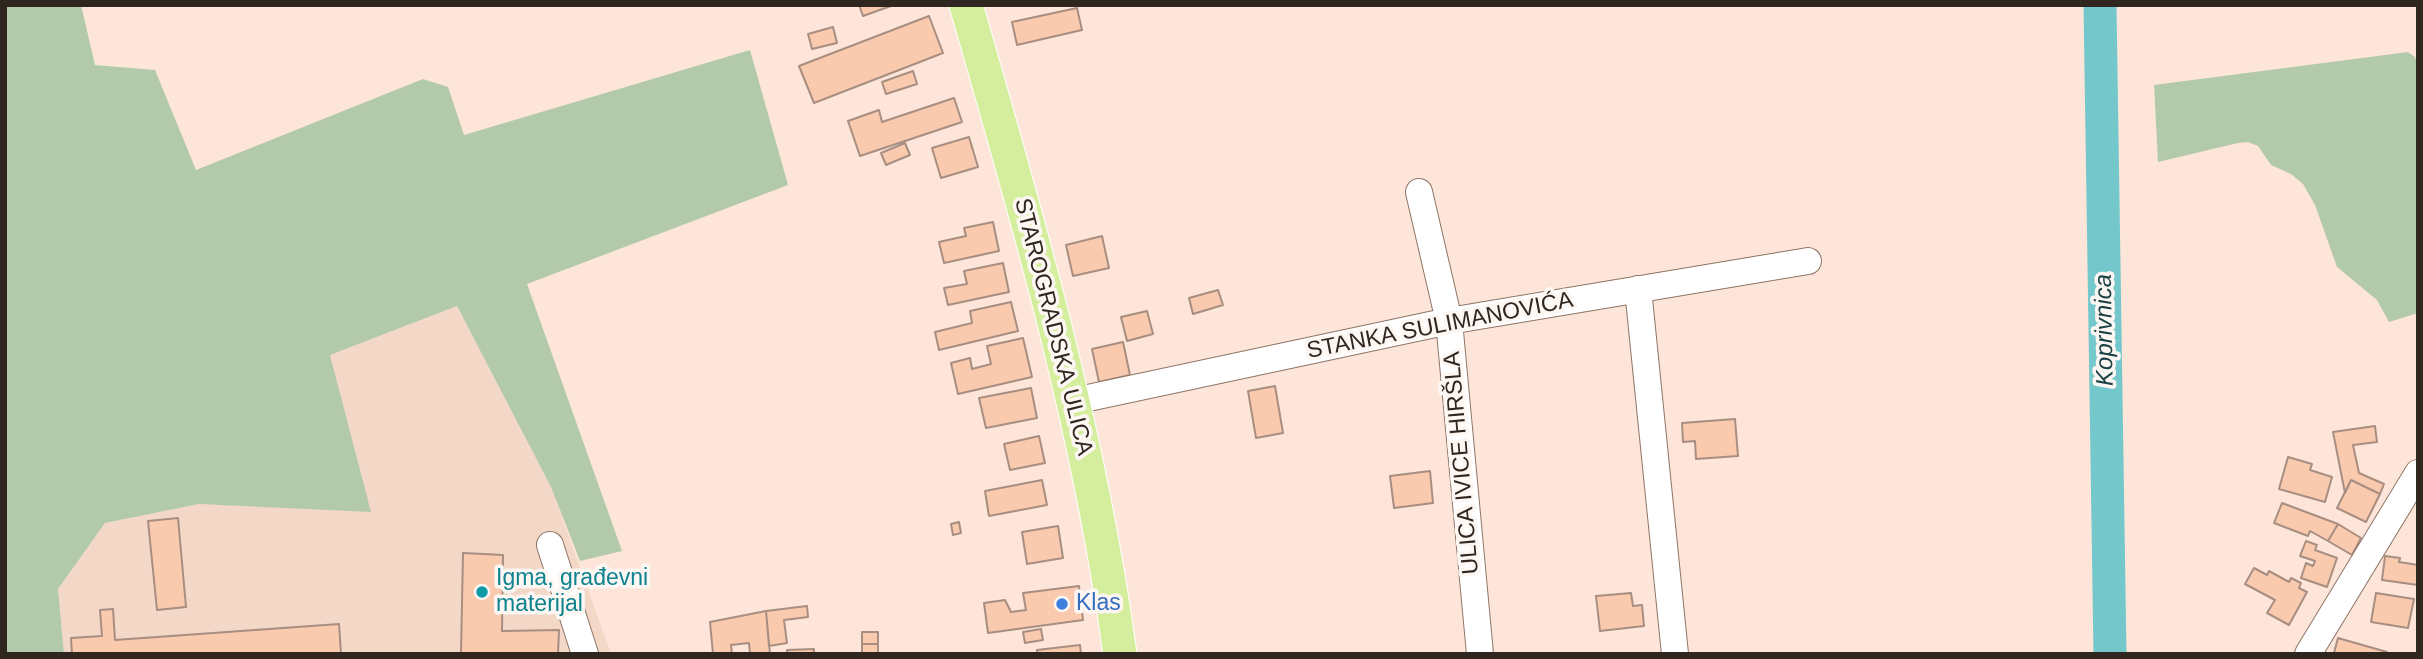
<!DOCTYPE html>
<meta charset="utf-8">
<style>
body{margin:0}
#map{position:relative;width:2423px;height:659px;overflow:hidden;background:#fde6d9;font-family:Helvetica,sans-serif}
canvas{display:block}
.frame{position:absolute;inset:0;border:7px solid #302620;pointer-events:none}
</style>
<div id="map">
<canvas width="2423" height="659"></canvas>
<div class="frame"></div>
</div>
<script>
const context = document.querySelector('canvas').getContext('2d');
context.lineJoin = 'round';
function paint(path, color) { context.fillStyle = color; context.fill(path, 'evenodd'); }
function stroke(path, color, width, dash) { context.strokeStyle = color; context.lineWidth = width; context.lineCap = dash ? 'butt' : 'round'; context.setLineDash(dash || []); context.stroke(path); }
function write(font, color, halo, rows, align = 'center') {
  context.font = font + ' Helvetica,sans-serif'; context.lineWidth = 7; context.setLineDash([]); context.textBaseline = 'middle'; context.strokeStyle = halo; context.fillStyle = color; for (const [text, x, y, turn = 0] of rows) {
    context.save(); context.translate(x, y); context.rotate((+turn || 0) * Math.PI / 180); context.textAlign = isNaN(turn) ? turn : align; if (halo) context.strokeText(text, 0, 0); context.fillText(text, 0, 0); context.restore();
  }
}
paint(new Path2D(`
 M457 306 551 487 611 654H64L58 589 105 523 199 504 370 511 330 355Z`), '#f3d7c7');
paint(new Path2D(`
 M5 5H81L95 65 155 70 196 170 423 79 448 87 464 135 750 50 788 185 527 284 622 551 580 561 551 487 457 306 330 355 371 512 199 504 105 523 58 589 64 654H5Z
 M2408 52 2415 57 2418 67V313L2389 322 2377 300 2337 267 2315 205 2303 184 2291 174 2271 165 2258 146 2248 142 2238 143 2158 162 2154 85Z`), '#b2caaa');
stroke(new Path2D(`
 M2100 5 2110 654`), '#74c8cc', 33);
const building = new Path2D(`
 M859 5H891V6L863 16Z
 M1077 8 1082 30 1017 45 1012 22Z
 M929 16 943 53 814 103 799 66Z
 M833 27 837 43 812 49 808 34Z
 M913 71 917 84 886 94 882 82Z
 M954 98 962 122 860 156 848 121 879 110 882 122Z
 M969 137 978 167 941 178 932 148Z
 M905 143 910 155 886 165 881 153Z
 M993 222 999 251 944 263 939 242 966 236 964 228Z
 M1102 236 1109 268 1073 276 1066 245Z
 M1003 263 1009 292 948 305 944 288 967 284 964 271Z
 M1218 290 1223 305 1193 314 1189 298Z
 M1011 302 1018 331 939 350 935 332 972 323 970 311Z
 M1147 311 1153 334 1127 341 1121 317Z
 M1023 338 1032 377 958 394 951 363 970 358 972 369 991 364 987 346Z
 M1123 342 1130 375 1099 382 1092 349Z
 M1275 386 1283 433 1256 438 1248 391Z
 M1031 388 1037 418 986 428 979 398Z
 M1735 419 1738 456 1696 459 1695 441 1683 442 1682 423Z
 M2375 426 2377 442 2353 445 2359 473 2384 484 2380 494 2351 480 2345 493 2333 432Z
 M1039 436 1045 463 1010 470 1004 444Z
 M2288 457 2312 464 2310 470 2332 477 2325 502 2279 489Z
 M1430 471 1433 503 1394 508 1390 476Z
 M1042 480 1047 505 989 516 985 491Z
 M2351 480 2380 494 2366 522 2337 508Z
 M2282 503 2338 524 2328 541 2310 531 2308 536 2274 523Z
 M178 518 186 607 157 610 148 521Z
 M959 522 961 533 953 535 951 524Z
 M2338 524 2361 538 2352 555 2328 541Z
 M1058 526 1063 558 1027 564 1022 532Z
 M2306 541 2317 545 2315 550 2337 558 2327 587 2301 578 2306 563 2313 566 2315 561 2300 556Z
 M463 553 503 555 502 631 559 630 558 654H461Z
 M2385 556 2400 558 2399 562 2418 565V585L2382 580Z
 M2254 568 2267 575 2269 571 2289 582 2291 578 2301 583 2299 588 2307 592 2289 625 2267 613 2275 600 2245 584Z
 M1079 586 1083 620 988 633 984 603 1005 600 1011 612 1026 610 1023 593Z
 M1631 593 1633 606 1642 605 1644 626 1600 631 1596 596Z
 M2376 593 2414 599 2408 628 2371 622Z
 M807 606 808 617 784 620 787 643 769 646 766 611Z
 M113 609 115 640 339 624 341 654H72L71 638 102 636 100 610Z
 M766 611 770 654H748H750L749 643 731 645 732 654H713L710 622Z
 M1041 629 1043 640 1025 643 1023 632Z
 M862 632H878V644H862Z
 M2338 638 2387 652 2386 654 2334 653Z
 M862 644H878V654H862Z
 M1080 645 1081 654H1037V650Z
 M814 649V654H788L787 650Z`);
paint(building, '#facaaf');
stroke(building, '#a88e80', 2);
const minor = new Path2D(`
 M1419 192 1449 321 1480 654
 M1638 289 1675 654
 M1074 401 1449 321 1808 261
 M550 545 585 654
 M2308 654 2418 473`);
const major = new Path2D(`
 M966 5C1028 219 1090 433 1120 654`);
stroke(minor, '#8e7567', 28);
stroke(major, '#fff', 35);
stroke(minor, '#fff', 26);
stroke(major, '#d5ee9e', 33);
for (const [x, y, r, color] of [
 [482,592,7,"#0f9aa8"],
 [1062,604,7,"#3f7fe0"]
]) { const dot = new Path2D(); dot.arc(x, y, r, 0, 2 * Math.PI); context.fillStyle = color; context.fill(dot); stroke(dot, '#fdf7f4', 2.5); }
write('23px', '#302620', '#fdf7f4', [
 ["STANKA SULIMANOVIĆA",1440,326,-11],
 ["STAROGRADSKA ULICA",1053,327,76],
 ["ULICA IVICE HIRŠLA",1462,463,-95]
]);
write('23px', '#0d838f', '#fdf7f4', [
 ["Igma, građevni",496,579],
 ["materijal",496,605]
], 'left');
write('23px', '#366cbe', '#fdf7f4', [
 ["Klas",1076,604]
], 'left');
write('italic 24px', '#194143', '#fdf7f4', [
 ["Koprivnica",2105,330,-91]
]);
</script>
